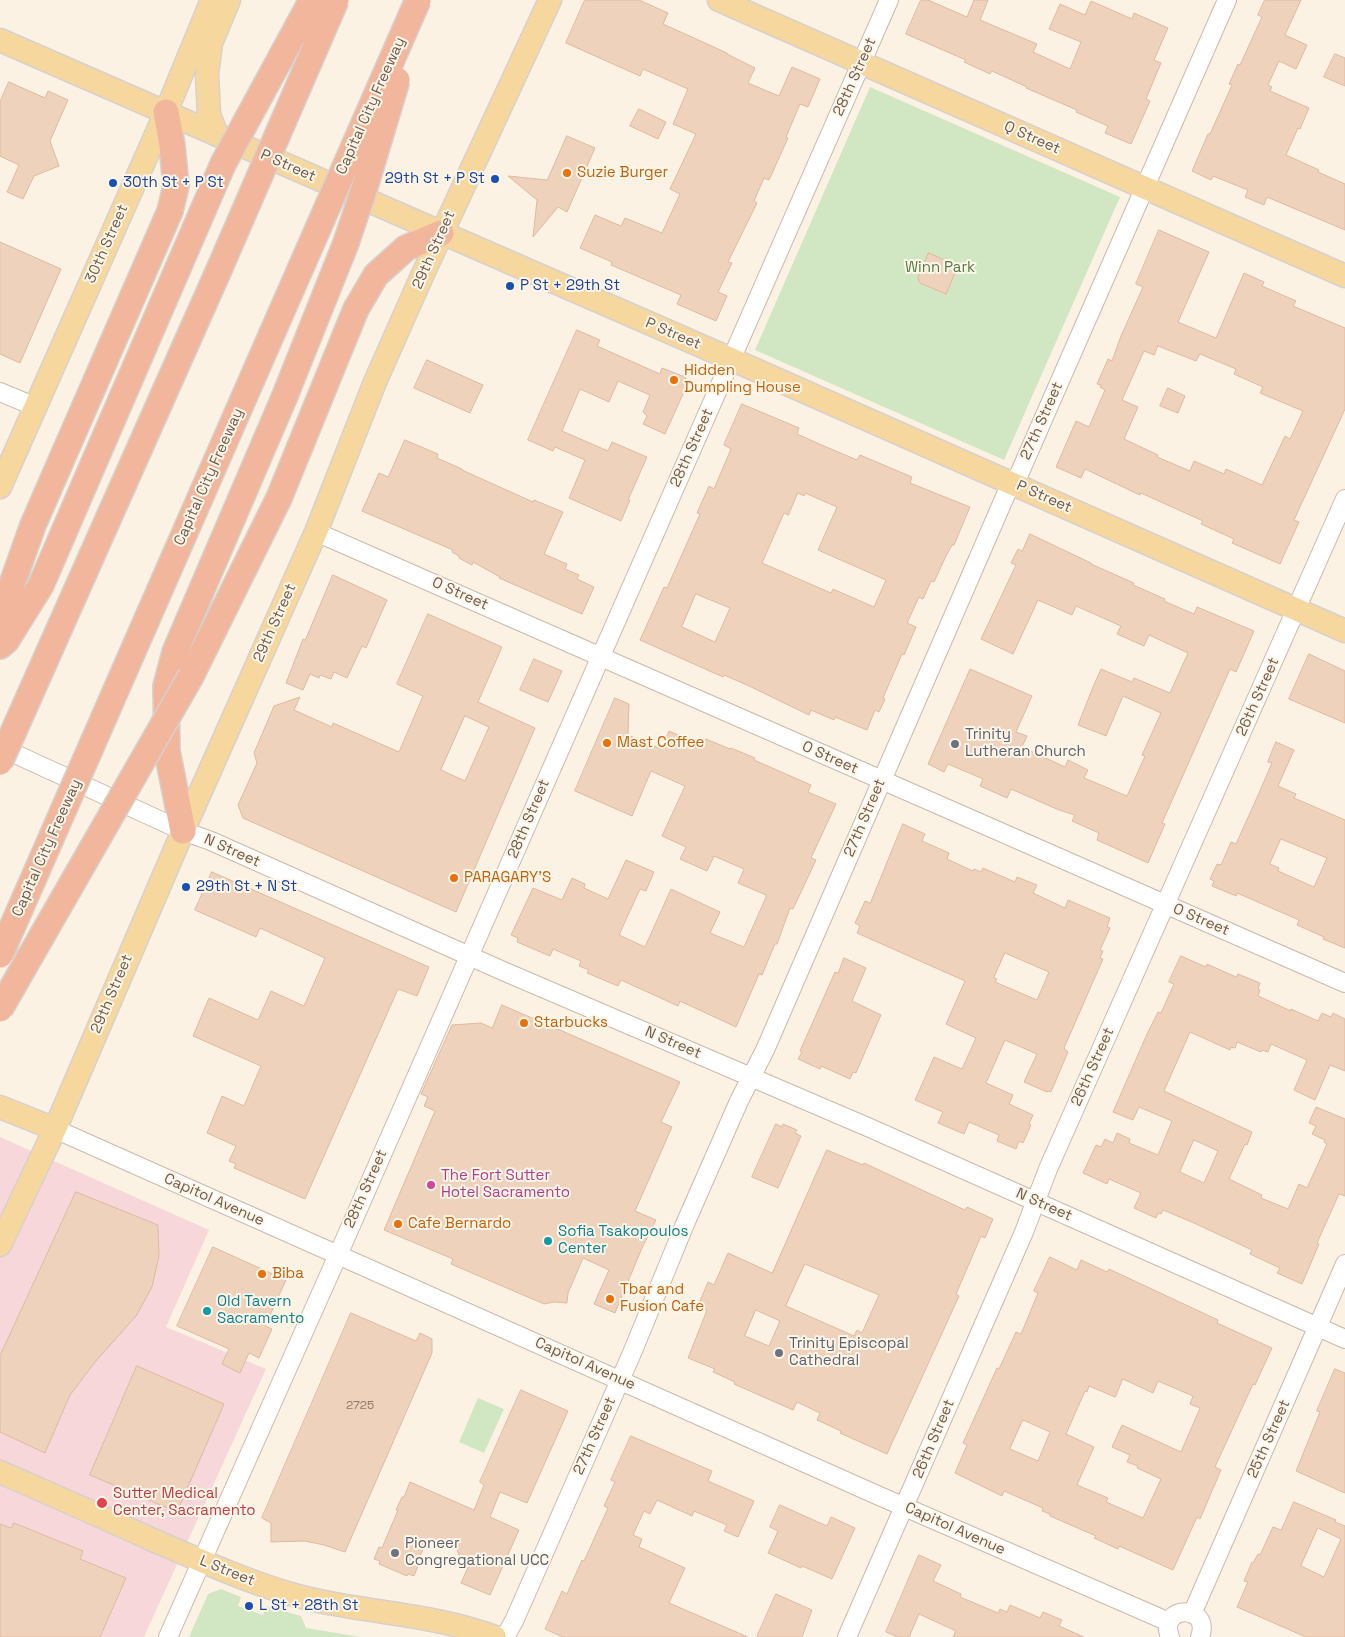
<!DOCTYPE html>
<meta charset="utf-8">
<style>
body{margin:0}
canvas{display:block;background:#fbf2e3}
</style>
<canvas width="1345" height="1637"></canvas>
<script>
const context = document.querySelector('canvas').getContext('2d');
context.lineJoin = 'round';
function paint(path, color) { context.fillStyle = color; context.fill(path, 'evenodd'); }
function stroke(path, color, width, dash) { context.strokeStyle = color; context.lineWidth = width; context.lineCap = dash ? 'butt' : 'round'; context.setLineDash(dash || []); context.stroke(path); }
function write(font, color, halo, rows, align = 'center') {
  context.font = font + ' "Space Grotesk",sans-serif'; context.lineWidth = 4; context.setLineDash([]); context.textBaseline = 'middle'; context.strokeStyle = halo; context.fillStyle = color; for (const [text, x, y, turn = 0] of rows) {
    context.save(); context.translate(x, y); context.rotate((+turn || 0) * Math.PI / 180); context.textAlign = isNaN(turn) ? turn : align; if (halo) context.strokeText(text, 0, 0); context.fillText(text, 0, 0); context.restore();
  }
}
paint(new Path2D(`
 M0 1137 209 1230 166 1327 266 1369 144 1637H0Z`), '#f8d7da');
paint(new Path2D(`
 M870 87 1120 197 1004 460 755 350Z
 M478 1398 504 1409 484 1453 459 1442Z
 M221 1589 241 1597 238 1606 263 1615 266 1606 301 1616 306 1628 361 1637H189L208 1594Z`), '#d1e7c3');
const building = new Path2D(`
 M585 0H639L668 13 663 24 727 53V54L755 68 748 83 779 96 792 67 820 79 808 107 800 104 786 137 788 138 769 180 764 178 754 201 757 203 728 262 732 263 718 292 727 296 716 321 677 304 681 295 611 265 612 262 580 248 595 215 621 226 625 218 662 233 680 194 670 189 696 134 673 124 688 89 643 69 640 76 566 43Z
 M921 0H928L967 17 974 0H988L980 20 1037 44 1033 52 1070 69 1081 42 1049 29 1060 4 1085 15 1091 1 1132 19 1134 13 1168 28 1154 60 1161 63 1146 99 1150 101 1131 144 1105 133 1108 126 1076 112 1077 110 1026 88 1027 87 992 71 990 74 964 62 966 60 906 34Z
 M1265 0H1301L1285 35 1307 45 1296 69 1279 61 1268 85 1272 87 1270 91 1309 108 1300 129 1298 128 1286 155 1319 170 1318 172 1345 184V230L1267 197 1264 205 1245 197 1248 190 1213 176 1211 180 1192 171 1208 134H1210L1232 85 1229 84 1238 64 1240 65 1262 17 1258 15Z
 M1335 54 1345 58V86L1324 77Z
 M9 82 45 98 48 91 68 100 50 141 59 166 34 176 23 199 7 192 19 165 0 156V102Z
 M639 109 666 122 658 139 630 126Z
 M567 136 595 148 567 212 558 207 533 237 537 200 508 176 547 180Z
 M1159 230 1209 252 1178 322 1216 338 1244 273 1264 282 1262 286 1296 301 1293 306 1345 328V409L1294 520 1299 522 1280 564 1232 543 1234 539 1201 524 1203 521 1141 493 1140 495 1085 469 1081 478 1056 467 1076 421 1089 427 1105 390 1100 387 1101 385 1097 384 1108 359 1112 361 1121 336 1143 287 1136 284ZM1158 346 1196 361 1200 354 1236 369 1234 374 1263 387 1260 393 1303 411 1290 439 1285 436 1262 485 1226 469 1224 474 1194 461 1190 471 1157 457 1158 455 1124 439 1138 407 1122 400 1144 351 1154 355Z
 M0 242 61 269 20 363 0 354Z
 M929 253 958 266 946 294 920 283 918 278Z
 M577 330 600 340 597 346 660 374 662 368 685 377 688 383 665 434 643 424 647 416 643 412 650 395 618 381 609 402 580 389 562 431 608 451 612 442 647 457 628 500H630L621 521 569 498 585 460 555 447 553 451 528 440Z
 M427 360 483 385 470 413 414 388Z
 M1168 388 1185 396 1178 413 1160 406Z
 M742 404 799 428 797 434 824 446 857 460 860 455 912 477 910 483 970 507 954 545H952L946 556 934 582 931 581 923 599 919 597 907 623 916 627 904 655 902 654 883 698 885 699 879 712 875 710 867 730 835 717 834 720 811 710 809 715 747 685 724 675 723 677 640 640 664 587 667 588 700 514 697 513 709 486 714 489 731 449 724 445ZM798 493 804 496 805 493 837 507 818 550 886 580 874 607 833 589 831 593 762 563 784 513 788 515ZM696 594 730 608 715 642 682 627Z
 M405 440 438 454 437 458 462 469V470L533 502 534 500 563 512 544 554 567 564 565 569 579 575 577 579 594 587 582 614 499 578 500 577 473 562 472 565 459 558V556L452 552 453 550 362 511 379 473 388 477Z
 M1030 534 1091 563V564L1134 583 1133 585 1165 599 1164 601 1194 614 1197 607 1254 631 1236 672 1230 669 1162 823 1165 824 1148 863 1097 840 1099 833 1072 821 1075 815 1059 810 1011 789 1007 798 980 786 983 779 948 764 944 772 928 764 970 669 1032 696 1016 732 1027 736 1022 747 1065 767 1068 760 1088 770 1084 778 1127 796 1145 756 1142 755 1161 713 1123 696 1106 736 1078 725 1093 687 1101 669 1132 682 1134 678 1170 693 1188 653 1149 635 1144 646 1117 634 1121 626 1076 606 1072 615 1038 600 1013 654 981 639 1016 565 1011 563 1018 549 1022 551Z
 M333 575 387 600 366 648 362 646 347 678 334 672 331 679 320 675 319 678 310 674 303 690 286 683 303 639 305 640Z
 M428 614 502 647 478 702 535 728 456 912 243 818 238 805 257 763 254 753 274 706 300 697 294 710 332 727 333 723 399 752 423 696 397 684ZM465 716 489 727 465 781 441 770Z
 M1309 654 1345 671V723L1289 699Z
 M534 659 562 671 548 702 520 690Z
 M615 698 629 704 628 735 661 749 669 731 703 746 706 739 730 749 731 748 755 758 754 760 811 785 808 792 836 804 811 858 816 860 793 909 790 908 777 944H775L762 975 759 974 736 1027 680 1001 678 1006 621 980 618 986 587 973 589 970 579 966 581 961 553 949 550 956 517 942 518 938 511 935 533 888 562 900 572 878 585 884 584 888 608 899 626 860 654 872 646 891 640 889 619 935 645 947 671 889 720 912 710 933 744 947 766 897V895L738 883 744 869 714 856 707 871 680 859 686 847 662 836 685 786 651 771 632 816 575 791Z
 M1276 742 1294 750 1278 786 1296 794 1294 798 1345 820V948L1323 939 1324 937 1297 925 1299 920 1237 893 1236 896 1212 886 1214 881 1210 879 1217 864 1221 865 1231 842 1236 844 1255 802 1272 763 1268 762ZM1281 839 1327 858 1314 887 1278 871 1279 868 1270 864Z
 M903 824 925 834 922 841 949 853 947 859 973 871 974 869 981 872 983 868 1015 882 1017 877 1037 885 1033 893 1065 908 1068 900 1110 918 1107 927 1110 928 1100 950 1103 951 1100 958 1103 959 1064 1048 1068 1052 1051 1092 1048 1091 1047 1092 1024 1082 1037 1054 1005 1040 986 1083 1013 1095 1009 1104 1033 1115 1029 1124 1031 1125 1023 1143 1019 1141 1016 1149 997 1141 999 1135 969 1122 964 1134 938 1123 943 1112 915 1100 934 1057 962 1069 976 1038 946 1024 965 981 857 933 860 926 855 923 865 901 870 903ZM1005 953 1049 972 1037 1000 995 982 997 979 994 978Z
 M212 872 429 967 417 996 398 989 305 1199 234 1168 236 1164 229 1161 236 1146 207 1133 222 1096 244 1106 261 1066 193 1036 209 998 258 1020 271 991 304 1006 325 958 260 928 256 937 195 910Z
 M1181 956 1206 967 1207 964 1236 977 1238 974 1260 983 1258 989 1260 990 1258 996 1291 1011V1009L1318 1021 1322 1013 1331 1017 1333 1013 1345 1019V1071L1330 1065 1315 1100 1294 1090 1307 1060 1271 1044 1268 1052 1262 1050 1261 1052 1237 1042 1235 1048 1231 1047 1230 1050 1190 1032 1164 1091 1252 1132 1247 1145 1245 1144 1229 1179 1262 1195 1261 1198 1288 1209 1299 1184 1307 1188 1327 1144 1324 1142 1325 1140 1312 1134 1316 1126 1309 1123 1316 1107 1345 1119V1196L1339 1194 1317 1243 1319 1244 1302 1284 1277 1273 1280 1268 1250 1254 1252 1250 1194 1223 1163 1210 1161 1214 1158 1213 1156 1218 1134 1208 1141 1193 1109 1179 1107 1184 1083 1173 1096 1145 1101 1147 1105 1139 1113 1143 1117 1133 1130 1139 1129 1143 1158 1155 1172 1121 1139 1107 1133 1120 1113 1112 1147 1034 1158 1012 1161 1013 1174 984 1169 982ZM1194 1140 1218 1151 1204 1183 1180 1172Z
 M844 958 866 968 852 1001 881 1015 856 1073 853 1072 850 1079 821 1066 820 1069 798 1059 802 1052 800 1051 835 972 838 973Z
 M502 1005 680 1082 661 1122 672 1127 635 1211 656 1220 642 1248 615 1313 594 1304 609 1270 583 1258 568 1293 567 1303 554 1302 544 1304 451 1264 453 1259 384 1230 435 1111 424 1106 428 1097 421 1094 452 1025 481 1023 492 1028Z
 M776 1124 782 1127 783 1124 797 1130 795 1133 801 1136 778 1188 752 1177Z
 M827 1150 863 1165 864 1163 965 1210 967 1207 993 1219 985 1238 981 1236 956 1294 959 1296 887 1454 840 1433 841 1431 817 1420 820 1413 797 1402 793 1410 734 1384 735 1382 713 1372 715 1369 688 1358 707 1310 698 1306 708 1282 714 1285 728 1253 772 1273ZM805 1264 879 1295 862 1333 857 1330 854 1336 786 1306ZM756 1310 780 1321 769 1346 745 1336Z
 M76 1192 158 1225 159 1256 152 1287 136 1316 95 1362 70 1395 45 1453 0 1432V1356Z
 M213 1247 286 1280 265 1326 272 1329 259 1358 249 1353 240 1373 222 1364 229 1349 177 1326Z
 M1050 1257 1077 1270 1081 1260 1107 1272 1109 1269 1218 1320 1217 1323 1272 1348 1255 1385 1253 1384 1215 1467 1221 1470 1200 1519 1197 1517 1173 1570 1119 1546 1118 1549 1094 1538 1096 1536 1050 1516V1514L1042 1511 1043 1508 1004 1491 1002 1496 955 1473 967 1445 963 1443 997 1368 999 1369 1016 1332 1021 1334 1038 1293 1034 1291ZM1123 1379 1153 1393 1158 1381 1193 1396 1190 1404 1200 1408 1181 1452 1122 1425 1112 1447 1130 1455 1127 1462 1138 1466 1137 1468 1161 1479 1143 1518 1106 1502 1108 1498 1077 1485 1094 1447 1066 1434 1085 1391 1087 1392 1089 1386 1115 1397ZM1023 1420 1050 1432 1038 1461 1010 1449Z
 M351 1313 416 1341 420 1333 432 1339V1353L345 1552 324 1545 305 1541 271 1542V1523L262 1518Z
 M137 1366 224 1404 177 1512 90 1475Z
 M1335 1369 1345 1373V1493L1296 1471 1320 1412 1317 1411Z
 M521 1390 568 1411 527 1503 500 1492 490 1517 519 1530 490 1595 461 1583 470 1563 461 1559 456 1548 440 1541 438 1544 428 1539 417 1562 418 1566 414 1576 408 1574 407 1576 379 1564 380 1561 374 1559 379 1547 382 1548 398 1510H396L402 1497H404L410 1482 474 1510 484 1485 480 1482Z
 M631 1436 712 1471 708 1481 754 1501 738 1537 724 1531 727 1525 694 1511 692 1516 657 1500 650 1514 644 1511 633 1535 642 1539 639 1547 685 1568 669 1603 748 1637H563L545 1629 562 1591 567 1594 582 1560 584 1561 608 1508 604 1506 615 1482 611 1480Z
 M1294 1502 1336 1520 1335 1522 1345 1526V1637H1306L1237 1607 1248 1582 1244 1581 1252 1562 1253 1563 1258 1554 1260 1555 1273 1527 1281 1530ZM1318 1528 1341 1539 1324 1577 1301 1566Z
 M780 1505 827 1526 831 1517 855 1528 832 1579 802 1566 801 1568 768 1553 778 1531 770 1527Z
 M14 1523 83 1551 80 1559 126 1578 100 1637H0V1524L11 1528Z
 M919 1555 941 1565 933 1581 961 1594 960 1597 998 1613 1000 1609 1007 1612 1010 1605 1040 1618 1043 1612 1062 1620 1059 1626 1084 1637H953L956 1631 919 1614 909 1637H898L886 1632Z
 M776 1594 812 1610 802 1637H757Z`);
paint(building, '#efd2bc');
stroke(building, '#e0b99e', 1);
const minor = new Path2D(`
 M0 392 36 407
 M316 532 1345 983
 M0 747 183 831 211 841 503 971 870 1128 1345 1339
 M55 1129 877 1495 1169 1622
 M1192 1614 1345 1264
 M168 1637 338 1255 889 0
 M505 1637 514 1621 632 1353 685 1224 739 1101 765 1050 1007 492 1014 484 1020 472 1227 0
 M847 1637 1024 1232 1048 1169 1345 499
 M1170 1637C1157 1605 1212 1603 1200 1637`);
const major = new Path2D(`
 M719 0 1345 276
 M0 40 706 348 1345 631
 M217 135 209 115 207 74 211 43 229 0
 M0 487 166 112 212 0
 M0 1107 55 1129
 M0 1245 55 1129 183 831 316 532 375 382 422 276 550 0
 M0 1472C51 1494 102 1517 153 1540 197 1559 241 1579 287 1593 355 1613 428 1612 495 1637`);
const highway = new Path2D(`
 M0 618 33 525 170 211 176 186 172 145 166 112
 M0 646 6 641 41 585 223 164
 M191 676 279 498 356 309 376 275 406 248 441 233
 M183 831 167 751 166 686 175 652 284 398`);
stroke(minor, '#cbbaaa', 20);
stroke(major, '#d7d1cd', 25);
stroke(highway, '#d7d1cd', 28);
stroke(minor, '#fff', 18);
stroke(major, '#f6d89f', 22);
stroke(highway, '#f2b69d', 25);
const highwayBridge = new Path2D(`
 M223 164 312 0
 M284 398 346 243 367 180 397 80
 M0 762 218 272 336 0
 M0 955 418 0
 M0 1009 191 676`);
stroke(highwayBridge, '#d7d1cd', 28, []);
stroke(highwayBridge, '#f2b69d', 25);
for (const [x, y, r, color] of [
 [567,173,5,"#e8710a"],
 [495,179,5,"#1a4fb4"],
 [113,183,5,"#1a4fb4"],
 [510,286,5,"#1a4fb4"],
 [674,380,5,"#e8710a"],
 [607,743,5,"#e8710a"],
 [955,744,5,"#6b7280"],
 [454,878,5,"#e8710a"],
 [186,887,5,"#1a4fb4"],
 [524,1023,5,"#e8710a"],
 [431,1185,5,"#d1479c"],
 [398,1224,5,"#e8710a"],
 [548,1241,5,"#0f9aa8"],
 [262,1274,5,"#e8710a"],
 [610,1299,5,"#e8710a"],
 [207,1311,5,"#0f9aa8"],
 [779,1353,5,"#6b7280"],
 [102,1503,6,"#e0444e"],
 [395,1553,5,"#6b7280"],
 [249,1606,5,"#1a4fb4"]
]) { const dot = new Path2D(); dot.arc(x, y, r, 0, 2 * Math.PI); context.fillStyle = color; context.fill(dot); stroke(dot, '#fef6e9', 2); }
write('12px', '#907867', null, [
 ["2725",360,1406]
]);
write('15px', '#715a4b', '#fef6e9', [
 ["28th Street",855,77,-66],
 ["Capital City Freeway",371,106,-66],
 ["Q Street",1032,138,24],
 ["P Street",288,166,24],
 ["30th Street",107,244,-66],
 ["29th Street",434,250,-66],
 ["P Street",673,334,23],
 ["27th Street",1042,421,-66],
 ["28th Street",692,448,-66],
 ["Capital City Freeway",209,477,-66],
 ["P Street",1044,497,24],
 ["O Street",460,594,24],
 ["29th Street",275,623,-66],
 ["26th Street",1258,697,-66],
 ["O Street",830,758,24],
 ["27th Street",865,818,-67],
 ["28th Street",529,819,-67],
 ["Capital City Freeway",47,848,-66],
 ["N Street",232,851,24],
 ["O Street",1201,920,23],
 ["29th Street",112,994,-67],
 ["N Street",673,1043,23],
 ["26th Street",1093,1067,-66],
 ["28th Street",366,1189,-66],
 ["Capitol Avenue",214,1200,24],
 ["N Street",1044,1205,24],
 ["Capitol Avenue",585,1364,24],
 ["27th Street",595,1436,-66],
 ["26th Street",934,1439,-67],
 ["25th Street",1269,1439,-66],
 ["Capitol Avenue",955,1529,24],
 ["L Street",227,1571,22]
]);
write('15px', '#c56008', '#fef6e9', [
 ["Suzie Burger",577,173],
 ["Hidden",684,371],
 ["Dumpling House",684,388],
 ["Mast Coffee",617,743],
 ["PARAGARY’S",464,878],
 ["Starbucks",534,1023],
 ["Cafe Bernardo",408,1224],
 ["Biba",272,1274],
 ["Tbar and",620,1290],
 ["Fusion Cafe",620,1307]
], 'left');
write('15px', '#164399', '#fef6e9', [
 ["29th St + P St",485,179,"right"],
 ["30th St + P St",123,183],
 ["P St + 29th St",520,286],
 ["29th St + N St",196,887],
 ["L St + 28th St",259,1606]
], 'left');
write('15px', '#547c46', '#fef6e9', [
 ["Winn Park",940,268]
]);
write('15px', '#5b616d', '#fef6e9', [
 ["Trinity",965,735],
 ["Lutheran Church",965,752],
 ["Trinity Episcopal",789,1344],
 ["Cathedral",789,1361],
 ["Pioneer",405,1544],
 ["Congregational UCC",405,1561]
], 'left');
write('15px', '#b23c85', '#fef6e9', [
 ["The Fort Sutter",441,1176],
 ["Hotel Sacramento",441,1193]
], 'left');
write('15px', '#0d838f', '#fef6e9', [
 ["Sofia Tsakopoulos",558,1232],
 ["Center",558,1249],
 ["Old Tavern",217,1302],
 ["Sacramento",217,1319]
], 'left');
write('15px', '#be3a42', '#fef6e9', [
 ["Sutter Medical",113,1494],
 ["Center, Sacramento",113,1511]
], 'left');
</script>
